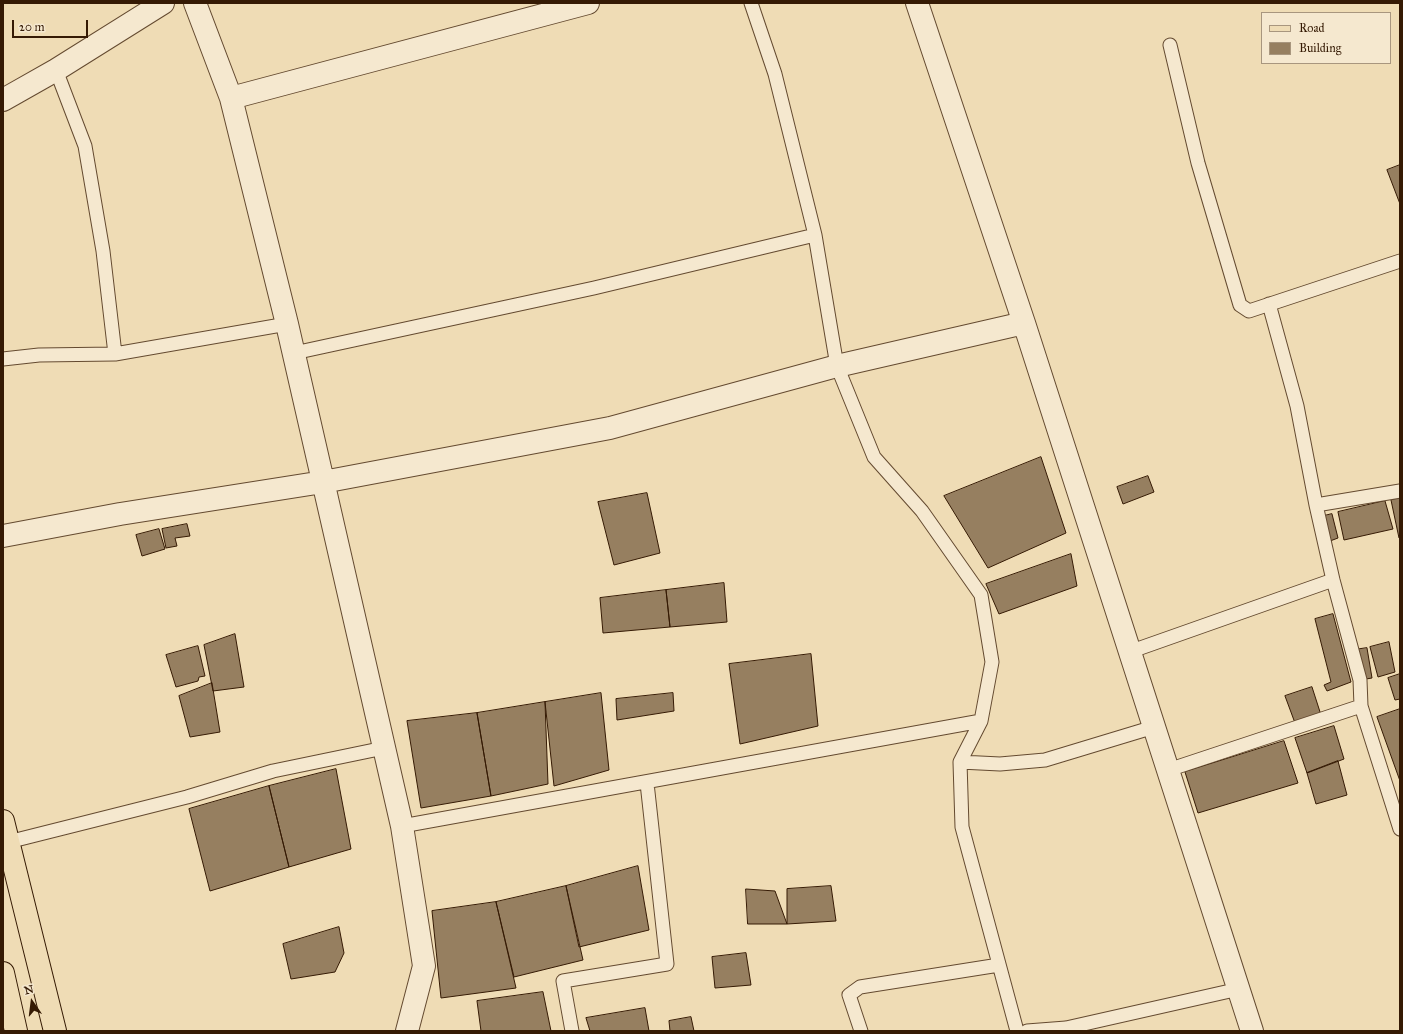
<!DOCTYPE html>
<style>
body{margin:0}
#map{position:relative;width:1403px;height:1034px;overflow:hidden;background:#efdcb5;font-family:"IM FELL Great Primer",serif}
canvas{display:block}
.frame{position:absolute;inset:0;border:4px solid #351a04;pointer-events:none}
.legend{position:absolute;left:1261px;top:12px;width:130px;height:52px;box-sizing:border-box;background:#f5e8cf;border:1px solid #a8967e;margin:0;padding:5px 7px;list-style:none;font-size:12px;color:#351a04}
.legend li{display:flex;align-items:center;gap:8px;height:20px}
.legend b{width:20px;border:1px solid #a8967e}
.north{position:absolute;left:12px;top:982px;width:40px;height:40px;-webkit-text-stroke:3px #f5e8cf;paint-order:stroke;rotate:346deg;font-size:11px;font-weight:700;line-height:16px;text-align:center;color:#351a04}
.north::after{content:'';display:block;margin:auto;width:14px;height:18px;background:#351a04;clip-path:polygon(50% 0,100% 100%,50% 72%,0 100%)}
.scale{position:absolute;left:12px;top:20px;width:76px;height:18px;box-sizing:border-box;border:2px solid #351a04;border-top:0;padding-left:5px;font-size:12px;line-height:14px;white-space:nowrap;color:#351a04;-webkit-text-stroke:3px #f5e8cf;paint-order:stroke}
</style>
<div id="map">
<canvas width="1403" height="1034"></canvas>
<div class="frame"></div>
<ul class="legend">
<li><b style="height:5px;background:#efdcb5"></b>Road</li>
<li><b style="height:11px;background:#967f60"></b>Building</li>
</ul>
<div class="north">N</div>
<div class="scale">20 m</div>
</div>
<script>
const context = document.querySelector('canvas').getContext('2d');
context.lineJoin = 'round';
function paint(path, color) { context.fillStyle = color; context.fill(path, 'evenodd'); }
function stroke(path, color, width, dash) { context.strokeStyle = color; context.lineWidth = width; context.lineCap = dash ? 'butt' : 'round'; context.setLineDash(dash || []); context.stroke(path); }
const building = new Path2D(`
 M1400 165V204L1387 170Z
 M1041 457 1066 533 988 568 944 496Z
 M1148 476 1154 492 1123 504 1117 487Z
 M647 493 660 553 614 565 598 502Z
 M1400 498V538H1399L1391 500Z
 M1385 501 1393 529 1344 540 1338 512Z
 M1332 514 1338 538 1330 541 1324 516Z
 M187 524 190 536 175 538 177 546 166 548 162 529Z
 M159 529 165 549 142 556 136 535Z
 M1071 554 1077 586 999 614 986 584Z
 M724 583 727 622 670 627 666 590Z
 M666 590 670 627 603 633 600 598Z
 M1333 614 1351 682 1327 691 1324 685 1331 682 1315 619Z
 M235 634 244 687 213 691 204 645Z
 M1389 642 1395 672 1378 677 1370 647Z
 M198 646 205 676 199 677 198 681 176 687 166 655Z
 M1367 648 1372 678 1360 680 1354 650Z
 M811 654 818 726 740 744 729 664Z
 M1400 674V699L1395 700 1388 678Z
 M212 683 220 732 190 737 179 696Z
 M1312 687 1321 715 1295 723 1285 696Z
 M601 693 609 770 554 786 545 702Z
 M673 693 674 711 617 720 616 699Z
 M545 702 548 784 491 796 477 713Z
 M1400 709V781L1377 717Z
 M477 713 491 796 421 808 407 721Z
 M1334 726 1344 759 1307 773 1295 738Z
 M1284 741 1298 783 1198 813 1185 772Z
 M1338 761 1347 795 1316 804 1307 773Z
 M336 769 351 849 289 867 269 786Z
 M269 786 289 867 210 891 189 809Z
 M638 866 649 930 579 947 566 886Z
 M566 886 583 960 514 977 496 902Z
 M831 886 836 921 787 924V889Z
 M746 889 775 891 787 924H748Z
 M496 902 516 988 441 998 432 911Z
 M339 927 344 953 335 972 291 979 283 944Z
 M746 953 751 985 715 988 712 957Z
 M543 992 551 1031H481L477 1001Z
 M645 1008 649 1031H590L586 1018Z
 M691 1017 694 1031H670L669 1021Z`);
paint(building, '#967f60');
stroke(building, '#351a04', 1);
const lane = new Path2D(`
 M751 3 775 74 815 235 837 366 874 457 922 511 981 595 992 662 981 721 960 762 962 827 1017 1031
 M1170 45 1198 163 1240 305 1249 311 1400 261
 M56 70 85 146 103 251 115 354
 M1269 304 1297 406 1316 505 1333 580 1360 680 1361 706 1400 829
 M294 353 594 288 815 235
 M3 359 39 355 115 354 287 324
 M1316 505 1400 491
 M1129 652 1333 580
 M960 762 1000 764 1045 760 1154 727
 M1168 770 1361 706
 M402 826 981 721
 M8 842 187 797 273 771 384 748
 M572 1031 563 981 667 964 647 783
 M861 1031 849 995 860 987 999 965
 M1027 1031 1066 1028 1239 989`);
const street = new Path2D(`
 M195 3 231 98 287 324 402 826 424 966 407 1031
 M917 3 1024 323 1252 1031
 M231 98 588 3
 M3 100 56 70 163 3
 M3 536 120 514 323 482 610 428 837 366 1024 323`);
const primary = new Path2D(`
 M3 821 55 1031
 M3 973 16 1031`);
stroke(lane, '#644a30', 15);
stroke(street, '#644a30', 24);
stroke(primary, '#351a04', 24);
stroke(lane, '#f5e8cf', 13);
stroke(street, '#f5e8cf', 22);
stroke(primary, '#efdcb5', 22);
</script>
